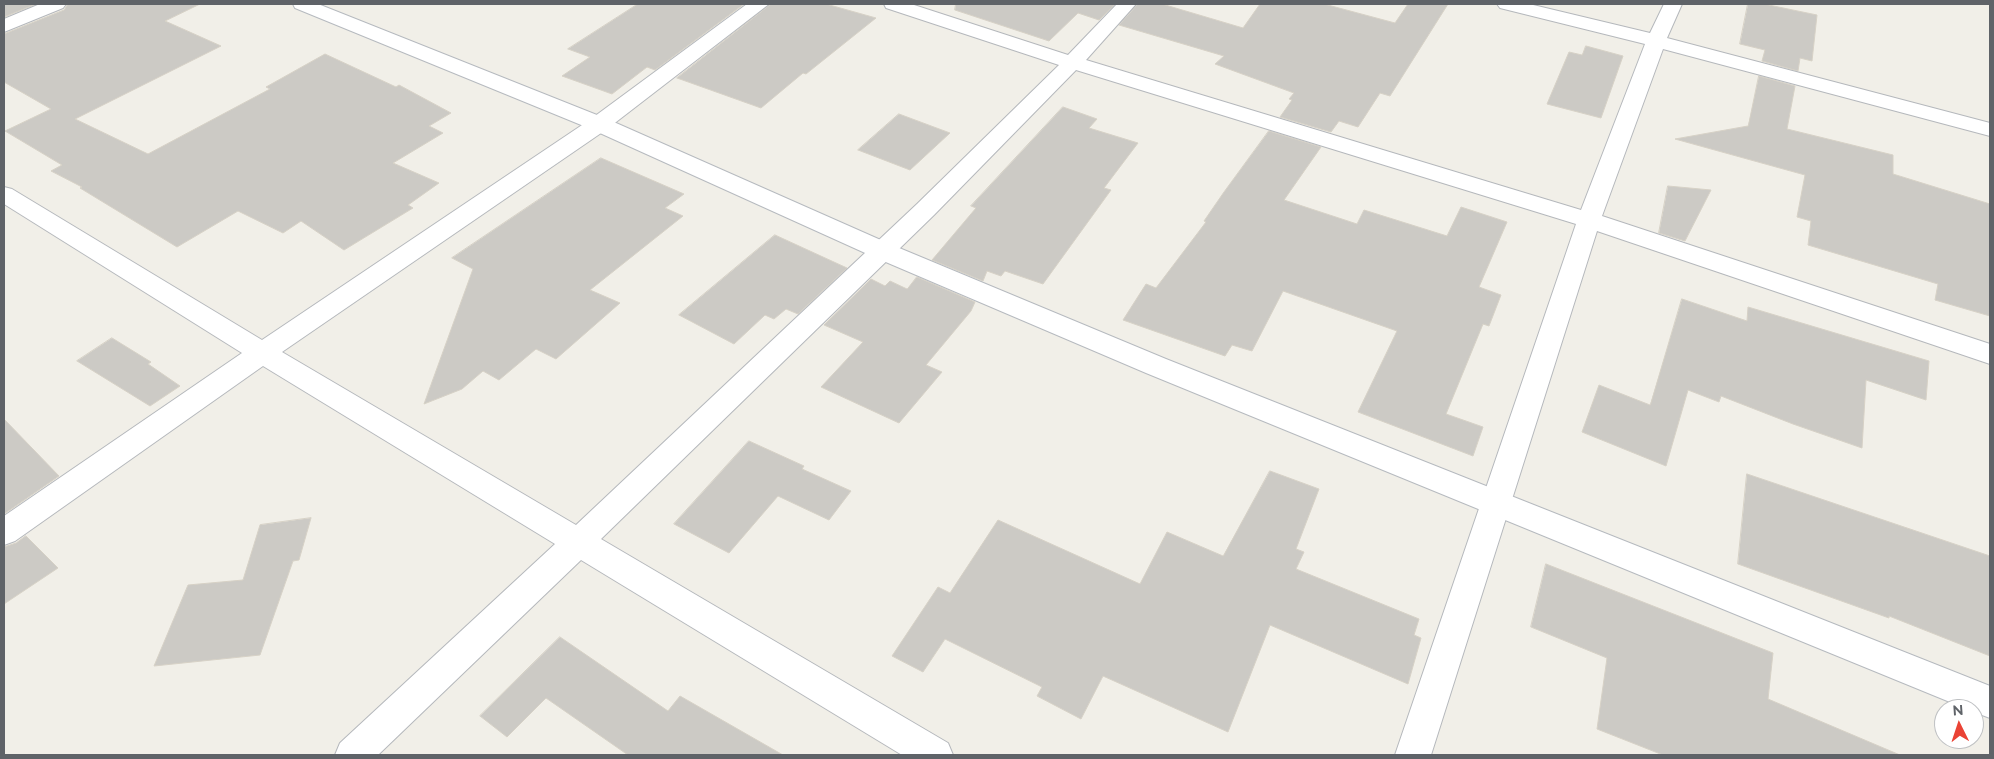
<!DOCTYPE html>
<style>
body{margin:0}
#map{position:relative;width:1994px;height:759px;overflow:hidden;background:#f1efe8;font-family:Raleway,sans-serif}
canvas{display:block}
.frame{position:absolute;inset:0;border:5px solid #5f6368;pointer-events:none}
.north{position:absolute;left:1934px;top:699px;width:50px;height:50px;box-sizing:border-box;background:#fff;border:1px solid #bfc1c3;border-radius:50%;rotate:356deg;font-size:14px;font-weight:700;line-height:20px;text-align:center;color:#5f6368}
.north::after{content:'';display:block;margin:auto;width:18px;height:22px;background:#ea4335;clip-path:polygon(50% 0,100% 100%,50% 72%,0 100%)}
</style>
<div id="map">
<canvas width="1994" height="759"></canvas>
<div class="frame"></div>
<div class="north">N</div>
</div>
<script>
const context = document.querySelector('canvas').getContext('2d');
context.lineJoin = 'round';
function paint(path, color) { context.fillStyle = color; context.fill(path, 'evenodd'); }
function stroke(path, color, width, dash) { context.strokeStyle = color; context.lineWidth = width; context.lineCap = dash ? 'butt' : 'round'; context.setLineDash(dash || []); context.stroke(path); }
const building = new Path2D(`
 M4 4H36L4 17Z
 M68 4H200L165 21 221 46 75 119 148 154 270 89 266 87 325 54 396 87 399 85 451 113 429 126 443 133 393 163 439 183 408 205 413 208 344 250 301 221 283 233 238 211 177 247 80 188 82 187 51 171 62 165 5 131 51 109 4 82V34L64 10Z
 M638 4H744L655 70 647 67 612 94 562 76 590 57 568 49Z
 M771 4H826L876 18 806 74 803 73 761 108 677 78Z
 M956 4H1115L1099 20 1078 13 1049 41 955 10Z
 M1138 4H1162L1243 28 1260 4H1324L1395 23 1408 4H1448L1390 96 1380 93 1358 127 1339 121 1331 132 1280 117 1292 100 1289 99 1294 93 1215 64 1224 56 1119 25Z
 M1748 4H1764L1817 15 1812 61 1800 58 1798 71 1762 61 1765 50 1740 44Z
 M1586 46 1623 56 1601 118 1547 104 1569 52 1582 55Z
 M1759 76 1795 86 1787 129 1893 155V174L1990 204V316L1935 300 1938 284 1808 245 1811 221 1797 217 1805 175 1675 139 1748 126Z
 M1063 107 1097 119 1089 128 1138 143 1104 188 1111 190 1043 284 1005 271 1001 276 987 271 983 281 932 260 976 208 971 206Z
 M899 114 950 133 910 170 858 150Z
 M1269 131 1321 147 1284 200 1357 224 1364 210 1447 236 1461 207 1507 222 1479 287 1501 295 1489 326 1483 324 1446 414 1483 427 1473 456 1358 412 1397 331 1283 291 1252 351 1232 345 1225 356 1123 320 1146 284 1156 288 1206 222 1204 221 1224 192Z
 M601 158 684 194 665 208 683 216 590 290 620 303 556 359 536 349 499 380 483 371 462 389 424 404 473 269 452 258Z
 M1668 186 1711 190 1685 241 1659 233Z
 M775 235 847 268 798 314 786 309 774 319 765 315 734 344 679 315Z
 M917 277 975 302 971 311 926 365 942 372 899 423 821 387 863 342 824 325 871 279 885 286 890 281 907 289Z
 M1682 299 1747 321 1748 307 1929 361 1926 400 1866 380 1862 448 1793 424 1721 396 1719 402 1688 390 1666 466 1582 432 1599 385 1650 405Z
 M112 338 151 362 148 364 180 386 150 406 77 361Z
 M4 419 59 476 4 514Z
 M749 441 804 466 802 469 851 491 829 520 778 496 729 553 674 524Z
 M1270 471 1319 489 1296 549 1304 552 1296 569 1419 619 1414 635 1421 638 1408 684 1270 625 1228 732 1103 676 1081 719 1037 696 1042 687 945 639 923 672 892 656 938 587 950 593 998 520 1140 584 1167 532 1223 556Z
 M1747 474 1990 556V656L1889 616V618L1738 564Z
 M311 518 299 560 293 561 260 655 154 666 188 585 243 580 260 525Z
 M26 536 58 568 4 604V547L16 543Z
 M1546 564 1773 653 1768 699 1900 755H1663L1597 729 1607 658 1531 627Z
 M560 637 668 711 680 696 783 755H628L546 698 507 737 480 716Z`);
paint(building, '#cccac5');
stroke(building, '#d6d1c6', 1);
const street = new Path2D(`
 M40 4H66L63 8 4 32V19Z
 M747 4H769L607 129 282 352 576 525 917 204 1059 65 886 8 884 4H911L1068 55 1117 4H1136L1086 60 1581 210 1645 44 1500 8 1497 4H1529L1650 33 1664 4H1682L1667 38 1990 123V136L1663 49 1602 216 1990 344V364L1597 231 1431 755H1395L1576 224 1076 70 934 215 601 539 948 743 953 755H902L581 560 378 755H335L340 743 555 544 263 366 15 541 4 545V516L242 353 4 204V187L12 189 262 340 591 119Z`);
const secondary = new Path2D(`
 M293 4H318L607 119 892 245 1166 359 1990 686V718L1974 712V709H1967L1146 373 874 257 591 129 295 8Z`);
stroke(street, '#b5b8bc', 2);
stroke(secondary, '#b6babf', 2);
paint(street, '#fff');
paint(secondary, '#fff');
</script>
